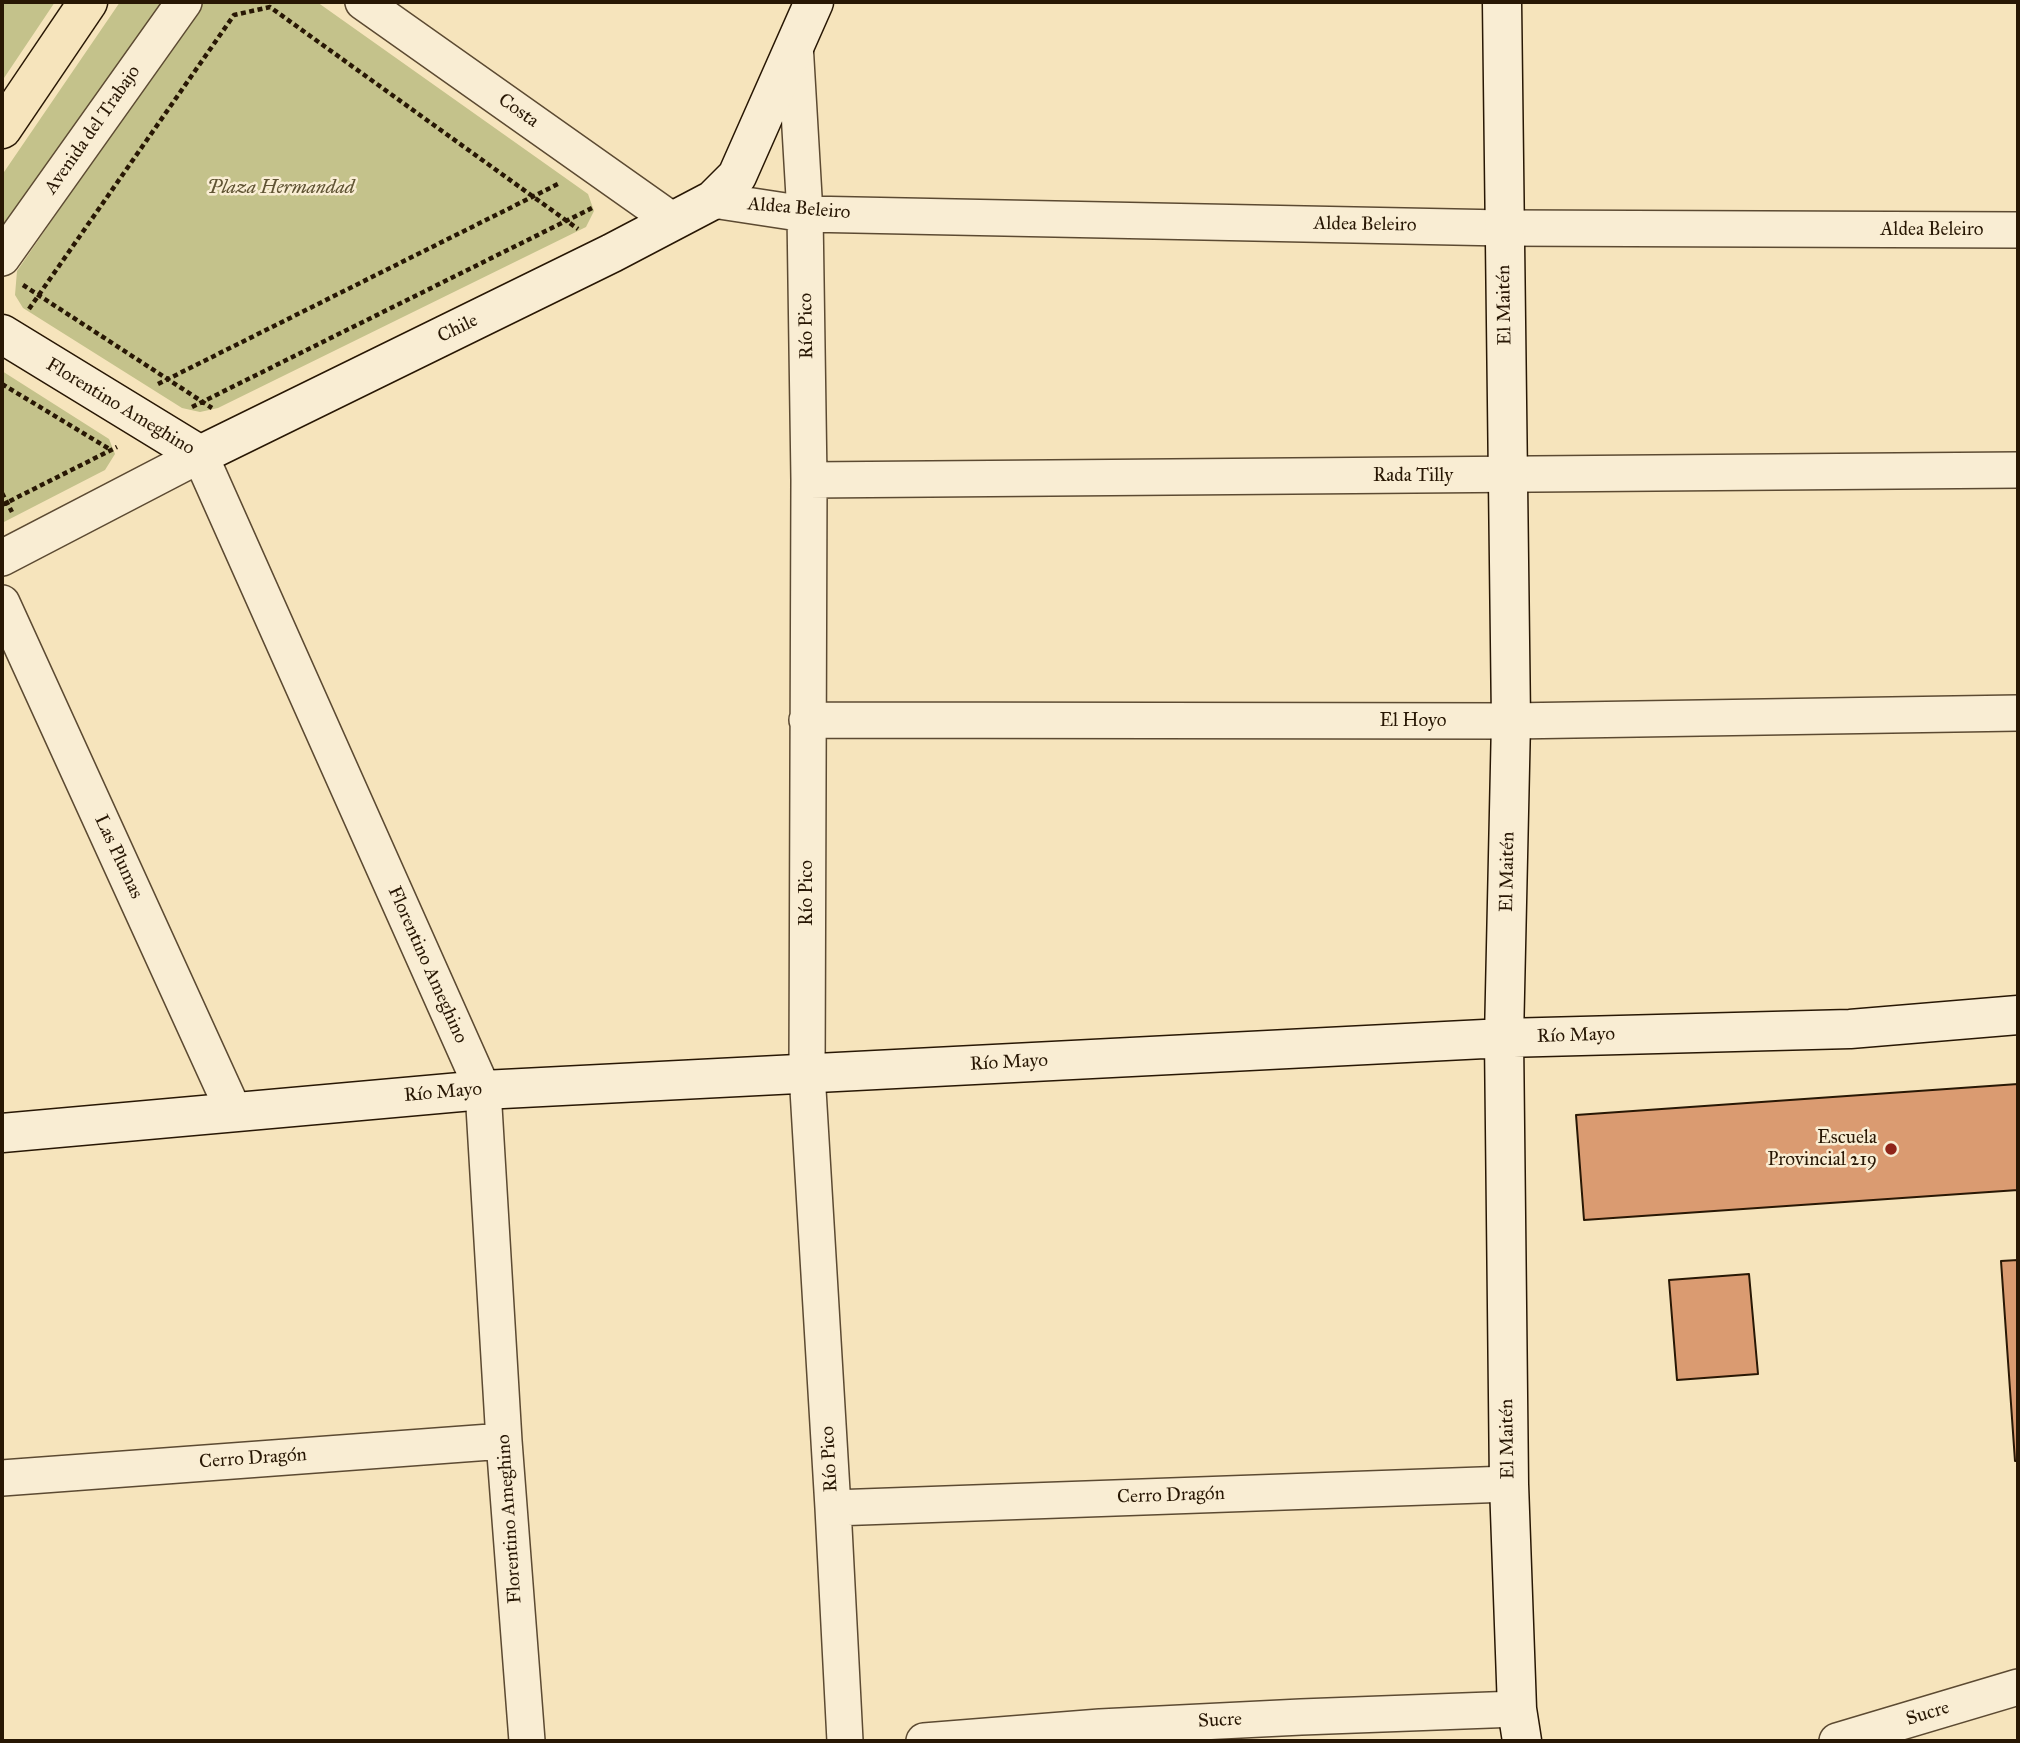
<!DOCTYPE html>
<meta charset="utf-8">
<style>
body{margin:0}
#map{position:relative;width:2020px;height:1743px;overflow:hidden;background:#f6e4bc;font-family:"IM FELL Great Primer",serif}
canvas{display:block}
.frame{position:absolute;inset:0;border:4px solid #281704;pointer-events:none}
</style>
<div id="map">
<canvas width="2020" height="1743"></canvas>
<div class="frame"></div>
</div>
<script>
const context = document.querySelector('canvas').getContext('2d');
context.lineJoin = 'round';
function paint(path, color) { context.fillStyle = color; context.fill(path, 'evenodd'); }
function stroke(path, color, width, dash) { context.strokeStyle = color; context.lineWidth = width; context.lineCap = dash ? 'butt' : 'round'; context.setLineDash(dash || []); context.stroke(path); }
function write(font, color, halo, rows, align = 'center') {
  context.font = font + ' "IM FELL Great Primer",serif'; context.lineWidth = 5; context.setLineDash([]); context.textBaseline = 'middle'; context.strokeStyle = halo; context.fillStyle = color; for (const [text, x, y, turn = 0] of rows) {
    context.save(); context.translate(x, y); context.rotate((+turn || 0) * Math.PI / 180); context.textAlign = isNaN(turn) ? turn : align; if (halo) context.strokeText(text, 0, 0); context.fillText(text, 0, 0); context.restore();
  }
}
paint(new Path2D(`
 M2 2H55L2 81Z
 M120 2H167L2 238V175Z
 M202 2H317L588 194 594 211 586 227 218 408 200 412 182 408 23 308 15 295 17 271Z
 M2 371 109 439 115 454 105 470 2 523Z`), '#c4c28b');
const building = new Path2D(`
 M2018 1084V1198V1190L1584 1220 1576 1115Z
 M2018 1260V1461H2015L2001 1261Z
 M1749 1274 1758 1374 1677 1380 1669 1280Z`);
paint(building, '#da9b71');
stroke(building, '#281704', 2);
const street = new Path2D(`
 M363 2 673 221
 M795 43 805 214 809 480 807 1073 833 1508 845 1741
 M713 200 805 214 1504 228 2018 230
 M2 258 184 2
 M809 480 2018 470
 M2 558 200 455 483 1090 504 1441 527 1741
 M2 603 234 1112
 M807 720 1511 721 2018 713
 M2 1478 504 1441
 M833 1508 1509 1484
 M924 1741 1100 1727 1301 1717 1517 1709
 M1837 1741 2018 1687`);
const secondary = new Path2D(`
 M1502 2 1511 721 1504 1038 1509 1484 1517 1709 1522 1741
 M2 334 200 455 612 253 713 200 737 176 814 2
 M2 1133 483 1090 1504 1038 1850 1029 2018 1015`);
const primary = new Path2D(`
 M2 129 88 2`);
stroke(street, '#5c4a32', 38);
stroke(secondary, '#281704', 41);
stroke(primary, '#281704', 41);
stroke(new Path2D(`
 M23 285 212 408
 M29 309 234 15 270 7 578 229
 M2 384 111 450
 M158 384 560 183
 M192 407 592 208
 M2 493 12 512
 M2 505 117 447`), '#281704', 4.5, [5, 3.5]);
stroke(street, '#f9edd3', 35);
stroke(secondary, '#f9edd3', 38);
stroke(primary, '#f6e4bc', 38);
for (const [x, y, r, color] of [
 [1891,1149,7,"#8f2418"]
]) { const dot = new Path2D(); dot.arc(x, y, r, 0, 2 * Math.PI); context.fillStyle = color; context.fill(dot); stroke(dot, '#f9edd3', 2.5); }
write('19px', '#281704', '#f9edd3', [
 ["Costa",518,111,35],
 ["Avenida del Trabajo",93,130,-55],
 ["Aldea Beleiro",799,209,5],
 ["Aldea Beleiro",1365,225,1],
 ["Aldea Beleiro",1932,230],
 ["El Maitén",1505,305,-91],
 ["Río Pico",807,326,-91],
 ["Chile",458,329,-26],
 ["Florentino Ameghino",120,407,31],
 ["Rada Tilly",1413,476],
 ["El Hoyo",1413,721],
 ["Las Plumas",118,857,65],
 ["El Maitén",1508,872,-89],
 ["Río Pico",807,893,-90],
 ["Florentino Ameghino",427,965,66],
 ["Río Mayo",1576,1036,-2],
 ["Río Mayo",1009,1063,-3],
 ["Río Mayo",443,1093,-5],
 ["El Maitén",1508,1439,-91],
 ["Cerro Dragón",253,1459,-4],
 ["Río Pico",830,1459,-93],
 ["Cerro Dragón",1171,1496,-2],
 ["Florentino Ameghino",510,1519,-94],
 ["Sucre",1928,1714,-17],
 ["Sucre",1220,1721,-3]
]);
write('italic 19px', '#5f5333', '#f9edd3', [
 ["Plaza Hermandad",281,188]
]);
write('19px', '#281704', '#f9edd3', [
 ["Escuela",1877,1138],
 ["Provincial 219",1877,1160]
], 'right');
</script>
